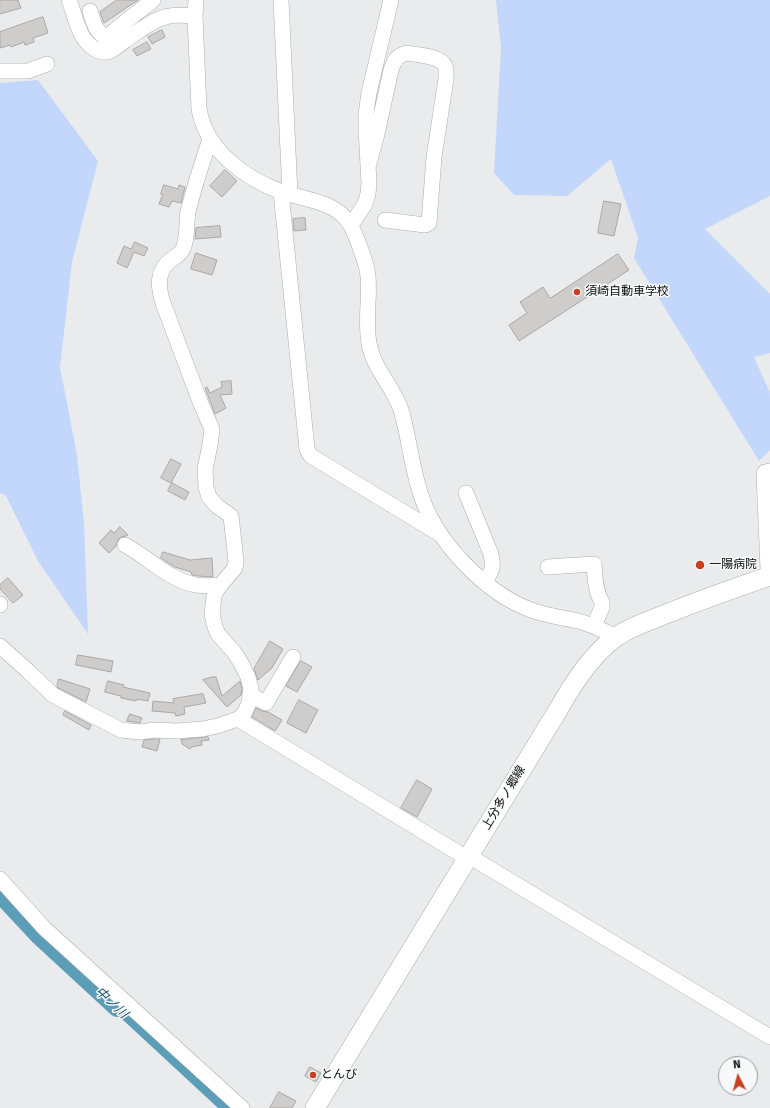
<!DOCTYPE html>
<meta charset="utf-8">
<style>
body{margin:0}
#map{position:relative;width:770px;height:1108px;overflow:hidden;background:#eaebec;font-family:Signika,sans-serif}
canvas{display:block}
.north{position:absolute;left:718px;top:1056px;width:40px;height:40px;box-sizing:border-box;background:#f7f8fa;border:1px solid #999a9c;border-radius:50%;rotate:354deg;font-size:11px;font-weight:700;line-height:16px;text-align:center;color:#0d0e0e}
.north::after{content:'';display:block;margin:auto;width:14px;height:18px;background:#ca401f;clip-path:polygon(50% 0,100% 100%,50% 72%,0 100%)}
</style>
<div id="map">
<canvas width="770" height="1108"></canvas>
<div class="north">N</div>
</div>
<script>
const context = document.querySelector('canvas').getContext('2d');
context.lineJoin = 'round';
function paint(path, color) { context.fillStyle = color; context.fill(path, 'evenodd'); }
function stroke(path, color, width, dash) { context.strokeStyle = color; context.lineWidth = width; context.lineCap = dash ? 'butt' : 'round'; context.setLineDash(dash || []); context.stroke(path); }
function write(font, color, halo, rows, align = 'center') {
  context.font = font + ' Signika,"Noto Sans JP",sans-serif'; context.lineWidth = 3; context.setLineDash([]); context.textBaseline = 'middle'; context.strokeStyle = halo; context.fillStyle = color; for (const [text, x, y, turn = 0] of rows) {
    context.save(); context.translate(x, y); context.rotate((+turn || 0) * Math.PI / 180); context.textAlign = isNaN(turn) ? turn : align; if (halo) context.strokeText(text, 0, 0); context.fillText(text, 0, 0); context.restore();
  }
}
paint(new Path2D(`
 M496 0H770V196L705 229 770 294V353L754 357 770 393V450L759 461 634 258 638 238 611 159 567 196 514 195 494 173 501 48Z
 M38 80 98 161 72 262 60 367 77 455 84 523 88 634 38 561 6 496 0 493V83Z`), '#c2d7fb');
paint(new Path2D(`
 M102 987 233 1108H218L95 994Z`), '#5c9eb8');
stroke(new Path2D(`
 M0 894 39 936 117 1008`), '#5c9eb8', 18);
const building = new Path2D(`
 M0 0H18L21 8 0 14Z
 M117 0H138L104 23 100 12Z
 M43 17 48 33 33 38 34 42 25 45 24 42 11 47 10 45 0 48V32Z
 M162 30 165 37 152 44 148 37Z
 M147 42 151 49 137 56 133 50Z
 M225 170 237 181 222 197 210 186Z
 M164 185 178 189 179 185 185 187 181 203 172 201 169 207 159 204 163 194H161Z
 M604 201 621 204 614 236 598 233Z
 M305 218 306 230 294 231 293 219Z
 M220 226 221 237 195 239 196 228Z
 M135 242 148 248 144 256 134 252 127 268 117 263 124 246 131 249Z
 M196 253 217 260 212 275 191 269Z
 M618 254 629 270 519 341 509 325 527 313 520 302 543 287 550 298Z
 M231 381 232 394 220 395 226 408 215 414 205 388 207 387 210 393 222 387 221 382Z
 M171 459 181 464 171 483 161 478Z
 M172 483 189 492 185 500 168 491Z
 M120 527 128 535 126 536 121 537 118 540 116 546 109 553 99 543 111 530 114 533Z
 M163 552 190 560 212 558 213 577 198 576 192 575 191 572 175 567 161 558Z
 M8 578 23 595 13 603 0 589V585Z
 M270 641 283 649 272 668 258 680 254 669Z
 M78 655 113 661 111 672 76 665Z
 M301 661 312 667 297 692 286 686Z
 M212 677H216L222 696 240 681 242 689 241 695 227 707 203 680Z
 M59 679 90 689 86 702 58 688 57 686Z
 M108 681 124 685 123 687 150 693 148 701 137 699 136 701 121 698V696L105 692Z
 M203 694 206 703 184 707 185 714 176 716 175 713 152 711 153 701 174 703 173 699Z
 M299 700 318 710 306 733 287 723Z
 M256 708 262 711 268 712 282 720 275 731 252 717Z
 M65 711 91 725 89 730 63 715Z
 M130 714 142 718 140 723 127 721Z
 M208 737 209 740 201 741 202 745 191 747 190 749 182 744 181 740Z
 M155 739H160L157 751 142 747 144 740Z
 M417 780 432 789 417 817 401 808Z
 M310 1067 321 1073 316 1082 305 1076Z
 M279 1092 296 1101 292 1108H270Z`);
paint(building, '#cecdcc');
stroke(building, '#a9a8a7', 1);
const minor = new Path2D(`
 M69 0C74 12 76 26 83 37 88 45 98 54 108 52 114 50 120 44 126 40 136 33 147 24 159 19 171 14 182 15 195 16
 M196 0 195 16 199 109C206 150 244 178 282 192 305 200 336 201 350 224 356 235 367 264 368 276 370 298 365 321 369 343 373 369 395 388 402 413 409 439 412 467 420 492 434 540 485 593 531 610 548 616 565 618 582 622 594 626 605 631 616 637
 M281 0 290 194
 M90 11C94 23 95 31 106 38
 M108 52 106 45V38L115 30 153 0
 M0 71H28L47 64
 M368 167 377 134 391 70C394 61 397 55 407 53 417 55 441 56 445 66 447 70 446 75 446 79L434 157 429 223 425 225 385 220
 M281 192 307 449 309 453 311 456 438 533
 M351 225 365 204 368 194 369 183 366 128V114L369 93 391 0
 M466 493 491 554C494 568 492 570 485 582
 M125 545C149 558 169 580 196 585 204 586 212 586 221 585
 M548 567 594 564C595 576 595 591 602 602V607L594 626
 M769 576 768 569 764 474 765 472 770 471
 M0 604V605
 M0 646 28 671 53 695 121 730 140 732 155 730 176 731 203 729 217 726 238 719 244 714 249 703 251 689 248 677 241 663 234 652 218 634 215 627 212 614 214 596 218 588 235 568 236 561 231 516 217 506 209 497 206 487 205 469 210 445 212 429 201 404 163 303C158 287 156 270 172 259 178 255 182 253 184 246 188 235 186 223 188 212 194 187 202 163 210 139
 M250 695 266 703 293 657
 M238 719 460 854 469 856 770 1037
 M0 879 44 928 242 1108`);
const major = new Path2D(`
 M315 1108 558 710C572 686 586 663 607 644 624 629 646 622 666 614 701 600 735 588 770 576`);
stroke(minor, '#acadae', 16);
stroke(major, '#acadae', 20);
stroke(minor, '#fff', 15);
stroke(major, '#fff', 19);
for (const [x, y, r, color] of [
 [577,292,4,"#ca401f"],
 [700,565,5,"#ca401f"],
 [313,1075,4,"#ca401f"]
]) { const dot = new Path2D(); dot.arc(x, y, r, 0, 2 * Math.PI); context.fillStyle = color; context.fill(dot); stroke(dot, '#f7f8fa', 1.5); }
write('12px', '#0d0e0e', '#f7f8fa', [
 ["須崎自動車学校",585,292],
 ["一陽病院",709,565],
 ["とんび",321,1075]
], 'left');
write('12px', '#0d0e0e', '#f7f8fa', [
 ["上分多ノ郷線",504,798,-59]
]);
write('italic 13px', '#1f5569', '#f7f8fa', [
 ["中ノ川",111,1003,43]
]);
</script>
